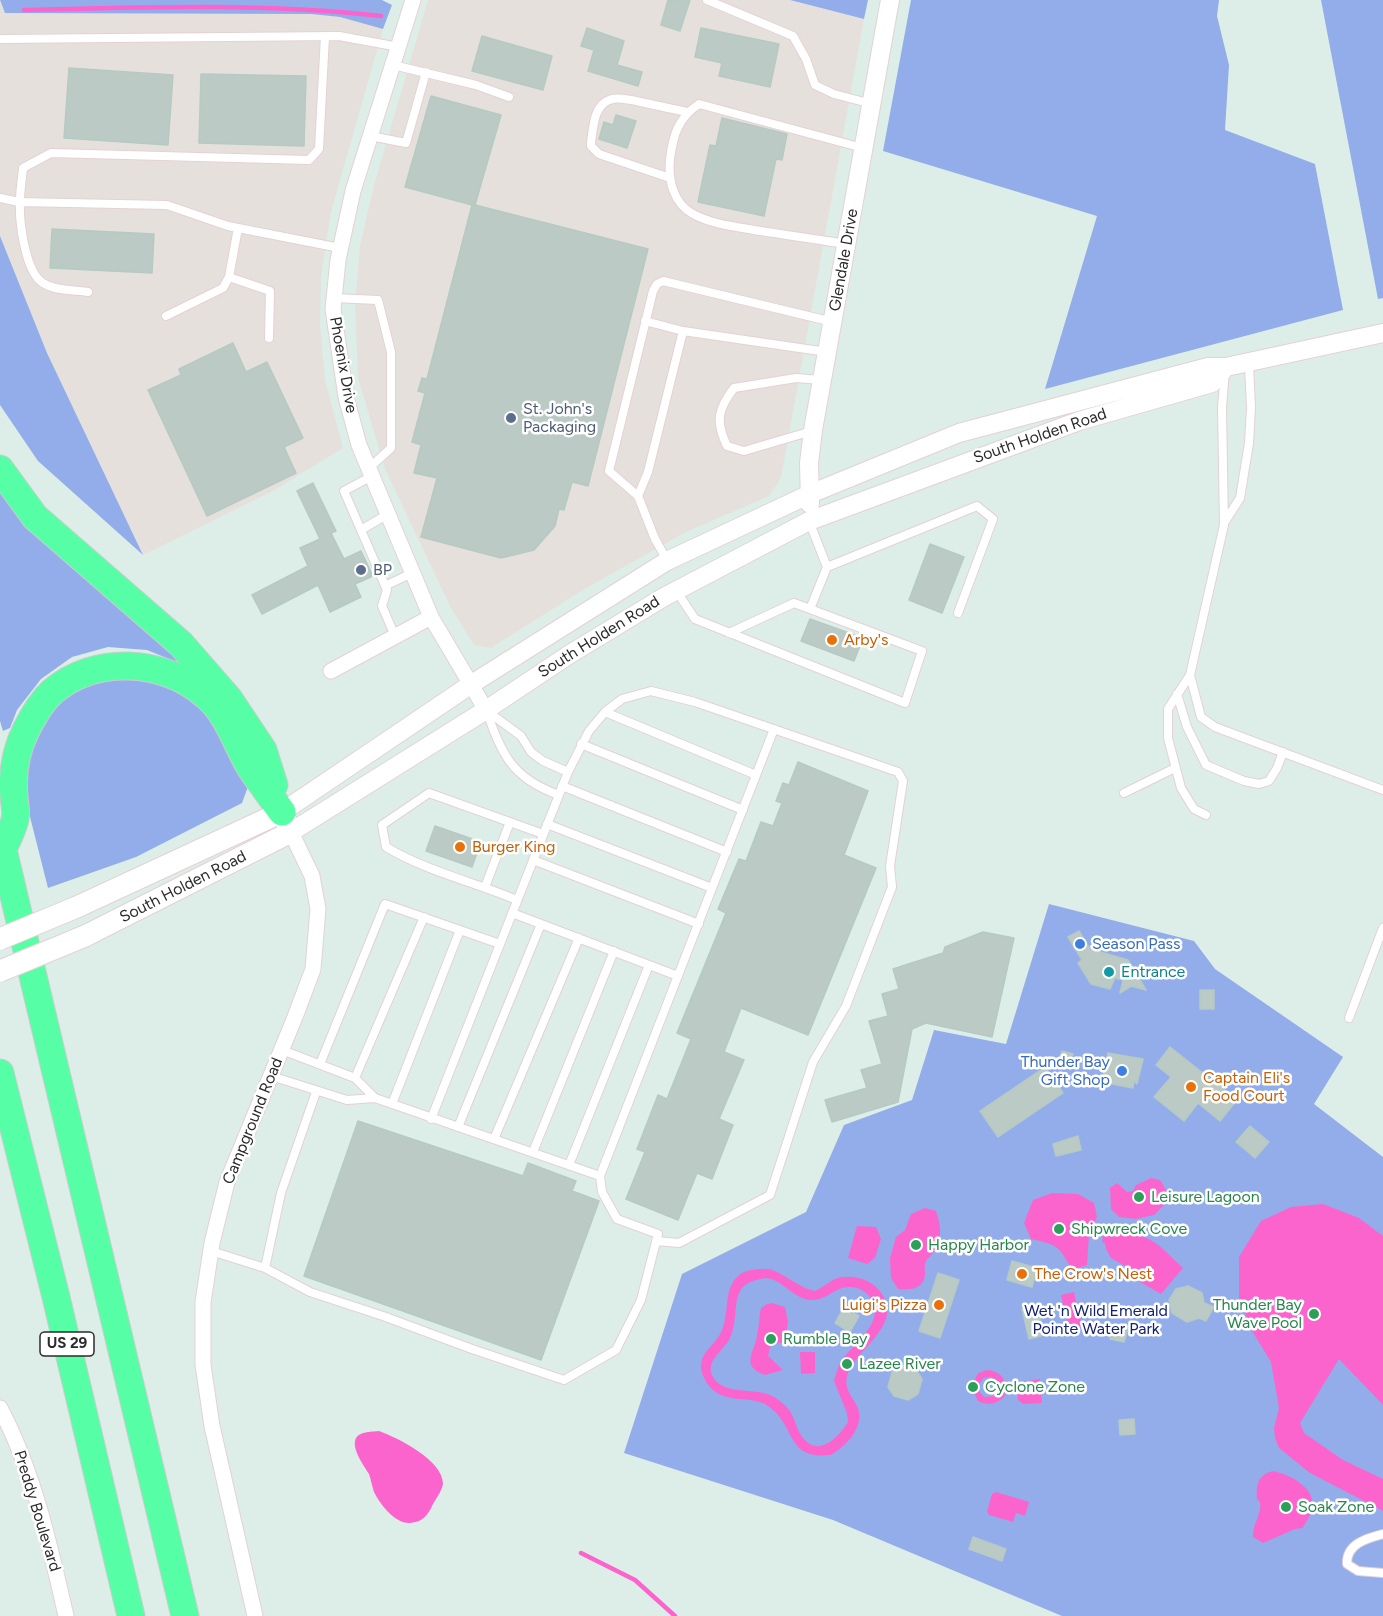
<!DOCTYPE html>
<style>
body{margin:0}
canvas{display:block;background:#dceee7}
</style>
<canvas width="1383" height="1616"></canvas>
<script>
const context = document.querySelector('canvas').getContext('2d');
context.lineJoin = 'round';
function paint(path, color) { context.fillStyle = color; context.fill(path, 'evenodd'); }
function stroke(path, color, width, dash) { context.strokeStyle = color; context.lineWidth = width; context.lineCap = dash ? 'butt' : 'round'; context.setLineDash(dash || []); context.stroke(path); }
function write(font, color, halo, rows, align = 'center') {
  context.font = font + ' Figtree,sans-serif'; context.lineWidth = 5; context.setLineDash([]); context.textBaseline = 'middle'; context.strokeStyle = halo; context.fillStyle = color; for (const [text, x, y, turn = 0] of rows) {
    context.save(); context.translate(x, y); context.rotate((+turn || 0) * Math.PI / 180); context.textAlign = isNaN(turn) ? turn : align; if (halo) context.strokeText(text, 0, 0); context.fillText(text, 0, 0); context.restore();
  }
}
paint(new Path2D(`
 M428 0H790L864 19 781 478 769 496 684 533 581 591 491 648 474 645 451 608 385 469 358 378 355 304 360 246 374 185Z
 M0 2 6 13 312 14 340 17 383 29 331 212 321 276 320 325 325 380 343 448 271 492 143 555 47 353 0 236Z`), '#e6e0dd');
paint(new Path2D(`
 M0 0H382L392 5 383 29 340 17 311 14 5 13Z
 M790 0H868L864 19Z
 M911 0H1219L1217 16 1229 65 1225 130 1315 164 1343 310 1045 389 1097 216 883 151Z
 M1321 0H1383V298L1378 299Z
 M0 236 47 353 143 555 38 461 0 405Z
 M0 483 182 658 179 663 147 650 108 647 72 657 41 679 17 710 10 728 3 731 0 721Z
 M138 674 199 703 217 727 249 784 242 803 136 857 48 888 23 789 27 756 44 717 71 691 103 675Z
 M1049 904 1194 941 1215 969 1343 1057 1314 1104 1383 1157V1616H1062L833 1520 624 1453 682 1274 806 1212 844 1125 912 1100 934 1030 1006 1044Z`), '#93adeb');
paint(new Path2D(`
 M1151 1178 1160 1180 1168 1193 1167 1202 1154 1215 1136 1219 1119 1217 1111 1209 1110 1188 1117 1183 1127 1192 1133 1191 1136 1185Z
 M1052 1193 1078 1194 1094 1203 1097 1217 1089 1234 1087 1265 1072 1270C1059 1246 1058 1245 1031 1239L1024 1223 1033 1200Z
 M1323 1204 1359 1218 1383 1236V1405L1339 1359 1300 1423 1304 1433 1343 1460 1383 1479V1511L1310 1473 1279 1448 1275 1438 1274 1428 1279 1408 1271 1362 1252 1331 1239 1298V1257L1261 1221 1291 1207Z
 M925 1208 936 1211C943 1232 942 1245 926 1261 924 1266 925 1270 925 1275 923 1290 909 1290 898 1289L891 1278 890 1258 896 1237 905 1230 911 1214Z
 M1122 1223 1126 1233C1155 1236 1162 1249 1183 1268L1161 1294 1140 1282 1127 1267 1111 1258 1106 1249 1105 1243 1102 1242 1103 1236 1106 1237 1114 1224Z
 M857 1226 876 1227 881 1239 875 1258 867 1264 848 1258Z
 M770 1269C787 1275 797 1287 815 1291 822 1288 827 1283 835 1279 848 1274 868 1278 878 1289 909 1323 855 1348 847 1376 844 1389 852 1396 857 1406 866 1426 847 1445 831 1455 785 1460 797 1426 768 1406 750 1393 718 1408 704 1378 693 1354 715 1348 722 1330 729 1314 724 1291 736 1278 745 1268 758 1269 770 1269ZM766 1278C782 1279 793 1299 811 1300 826 1301 836 1286 850 1287 858 1287 865 1291 870 1297 887 1321 855 1342 842 1360 838 1366 836 1374 834 1381L847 1413 848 1422C836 1441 815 1460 799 1432 796 1425 794 1418 790 1411 786 1405 778 1399 772 1396 755 1387 724 1396 713 1377 704 1361 724 1351 730 1338 737 1323 734 1304 739 1293 744 1282 755 1280 766 1278Z
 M1074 1292 1082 1326 1069 1329 1061 1295Z
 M772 1303 785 1307 788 1322 785 1342 771 1344 768 1356 783 1370 765 1375C740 1366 754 1353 757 1336 759 1326 759 1317 761 1308L767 1304Z
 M800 1352H815V1373L801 1374Z
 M987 1370C1003 1371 1009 1383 1004 1397 997 1404 987 1406 978 1401L972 1388 968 1387 969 1385H972L978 1373ZM991 1377 997 1380 999 1389 994 1396 984 1397 979 1391V1384L984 1378Z
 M1040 1379 1042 1403 1023 1404 1018 1400 1017 1386 1022 1382Z
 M379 1431C398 1438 443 1460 443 1484 442 1490 436 1499 433 1504 428 1515 423 1522 410 1523 395 1524 380 1504 374 1492 372 1486 371 1480 369 1474 364 1466 353 1451 355 1441 357 1431 371 1432 379 1431Z
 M1273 1471C1293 1475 1322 1492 1310 1515 1308 1520 1305 1523 1303 1528L1295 1529 1263 1543 1253 1537C1252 1524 1262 1515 1260 1502L1257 1499C1256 1484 1258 1475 1273 1471Z
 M996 1492 1029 1502 1025 1516 1016 1513 1013 1522 989 1515 987 1511 992 1494Z`), '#fb64cd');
stroke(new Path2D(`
 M24 10C143 7 262 3 381 16
 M581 1553 635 1580 675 1616`), '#fb64cd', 4.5);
const building = new Path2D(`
 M668 0H690L680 31 661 25Z
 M587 28 624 41 617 65 642 72 638 86 588 71 594 50 581 46Z
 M701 28 779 44 770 87 719 76 722 63 695 57Z
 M482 36 552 56 543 90 472 71Z
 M69 68 173 75 168 145 64 138Z
 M201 74 306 76 304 146 199 143Z
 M431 96 501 115 475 205 648 249 588 486 572 482 564 510 559 509 555 526 534 550 501 558 421 537 437 478 414 473 421 445 412 442 425 393 418 391 422 378 427 379 472 205 405 187Z
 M616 115 636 121 627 148 599 139 604 122 613 125Z
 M722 118 787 134 782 160 776 159 764 216 698 202 710 145 716 146Z
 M52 229 154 234 152 273 50 268Z
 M233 343 246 372 267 362 303 438 284 447 296 473 207 516 148 390 181 375 179 369Z
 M313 483 336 531 331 533 344 559 361 551 373 576 355 584 361 597 330 612 318 585 262 614 252 595 308 566 300 548 320 539 297 491Z
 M930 544 964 557 942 613 909 600Z
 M810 619 863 638 854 661 801 641Z
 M798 762 868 791 844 855 876 868 808 1035 741 1008 724 1052 744 1060 719 1119 733 1125 712 1179 697 1173 678 1220 626 1199 645 1152 637 1149 658 1095 667 1099 691 1039 677 1033 726 913 718 909 739 859 746 861 761 822 773 826 782 803 776 801 783 783 789 785Z
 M435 826 481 842 472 867 426 851Z
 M1079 931 1090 949 1128 960 1146 990 1131 986 1120 993 1123 980 1115 978 1110 989 1091 984 1078 963 1082 960 1068 937Z
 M983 932 1014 938 992 1037 926 1023 912 1029 898 1102 832 1122 825 1100 867 1088 861 1070 882 1064 869 1021 888 1016 882 994 899 989 893 969 943 953 945 947Z
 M1200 990H1214V1009H1200Z
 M1170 1047 1237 1100 1220 1121 1198 1103 1184 1121 1154 1097 1171 1077 1156 1065Z
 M1062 1051 1073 1054 1069 1065 1058 1061Z
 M1108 1053 1143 1059 1137 1084 1134 1081 1133 1088 1102 1082Z
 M1045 1067 1063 1093 998 1137 980 1111Z
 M358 1121 523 1176 528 1163 576 1181 572 1191 599 1201 541 1360 304 1276Z
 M1250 1126 1269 1142 1255 1158 1236 1142Z
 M1078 1136 1081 1150 1056 1156 1053 1144Z
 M1012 1261 1037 1268 1032 1287 1007 1280Z
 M938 1273 959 1280 940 1338 919 1331Z
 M1188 1286 1202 1293 1204 1303 1214 1307 1206 1321 1199 1318 1187 1322 1172 1313 1169 1300 1176 1289Z
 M1037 1306 1044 1335 1029 1339 1022 1309Z
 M844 1307 859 1316 850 1332 835 1323Z
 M1114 1324 1128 1328 1124 1342 1110 1339Z
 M900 1365 915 1368 922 1379 918 1394 908 1400 894 1396 888 1387 892 1372Z
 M1134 1419 1135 1434 1120 1435 1119 1420Z
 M973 1537 1006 1549 1002 1561 969 1549Z`);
paint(building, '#bbcac4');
stroke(building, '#b5cac3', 1.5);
const service = new Path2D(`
 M707 0 793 36 806 59 815 85 834 94 872 104
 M0 39 339 36 399 47
 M393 65 476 85 509 97
 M370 136 406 143 426 72
 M670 178 599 154 591 146C591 136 593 128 595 118 603 91 624 98 645 103 659 106 673 109 687 112
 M0 198 19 202 167 205 228 226 340 248
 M238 228 229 277 270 291 269 338
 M847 244C818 240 789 235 760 231 739 227 713 225 693 214 673 203 668 180 670 159 673 135 678 118 699 104L863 148
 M88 292C74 290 56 291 43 283 25 272 19 221 20 201 20 190 22 179 23 168L51 153 309 160 319 149 325 36
 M334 298 378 300 391 352V448L369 468
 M166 316 223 288 229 277
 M645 321 683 331 827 352
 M812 431 744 451 727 446C715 421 718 409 734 388L796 378 821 380
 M372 476 344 491 387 590 382 606 395 636
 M638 496 648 472 683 331
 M809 521 827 567 977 506 993 519 958 613
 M1224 523 1240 498 1249 443 1251 408 1249 364
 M361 530 388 514
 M667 560 655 539 638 496 609 471 653 291 657 284 663 281 833 322
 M385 586 412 573
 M677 592 695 619 905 703 922 651 794 603 729 633
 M810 609 827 567
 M1190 675 1201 717 1215 727 1383 790
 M1177 694 1187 727 1206 765 1244 781 1259 784 1269 781 1277 768 1283 752
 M486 710C502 754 511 778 559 795
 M487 711 521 736 531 752 543 761 568 772
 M605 712 756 775
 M581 744 743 810
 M562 786 727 852
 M1124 793 1175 768
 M1206 815 1194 809 1181 788 1168 738V709L1190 675 1224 525 1222 407 1225 372
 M547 824 712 888
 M533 860 699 924
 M485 887 510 822
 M517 900C474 882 426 871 386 847L382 825 429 793 543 834
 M512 913 678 976
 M1349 1018 1383 928
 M282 1050 355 1078 375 1098
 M320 1064 385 904 500 944
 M271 1076 347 1100 375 1098 600 1176
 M355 1078 424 917
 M392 1104 460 930
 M431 1119 568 772 589 731 605 712 622 699 651 691 695 702 898 772 903 781 890 866 892 887 846 1006 813 1062 770 1195 679 1243 656 1241
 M458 1127 541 924
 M494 1139 579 938
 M533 1152 614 951
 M569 1165 649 965
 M211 1251 265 1268 281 1193 316 1092
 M265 1268 310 1292 383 1316 472 1349 564 1380 616 1350 641 1300 658 1234 617 1219 602 1192 600 1176 774 729
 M1383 1534C1367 1538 1346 1544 1347 1564L1358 1571 1383 1573`);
const minor = new Path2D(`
 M413 0 353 191 338 260 333 309 346 397 359 445 431 617 486 710
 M331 671 431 617
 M0 1408C34 1472 50 1546 66 1616
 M255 1616 212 1426 203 1365V1302L212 1243 227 1182 295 1017 313 969 318 909 312 876 291 832`);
const tertiary = new Path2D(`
 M810 504 809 463 813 430 890 0
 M282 812 470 685 667 561 810 494 959 433 1208 367H1226L1383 333
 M291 832 486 710 570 654 664 597 809 521 1079 421 1212 383 1226 367`);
const secondary = new Path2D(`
 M79 906 282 812 291 832 85 936`);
const motorway = new Path2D(`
 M0 469 35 517 181 644 229 699 263 750 274 785
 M0 837 185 1616
 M3 849C7 840 13 829 15 819 17 812 14 803 14 796 12 774 16 750 26 730 33 716 41 702 52 692 95 655 162 659 204 694 228 713 235 742 250 767 260 782 271 797 282 812
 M0 1073 56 1297 131 1616`);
stroke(service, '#e5d1d4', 10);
stroke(minor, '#e5d1d4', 17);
stroke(tertiary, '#e5d1d4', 20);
stroke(secondary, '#e5d1d4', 23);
stroke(motorway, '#ccc', 29);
stroke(service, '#fff', 8);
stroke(minor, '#fff', 15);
stroke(tertiary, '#fff', 18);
stroke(secondary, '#fff', 21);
stroke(motorway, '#56ffa6', 27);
const secondaryBridge = new Path2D(`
 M0 939 79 906
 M0 971 85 936`);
stroke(secondaryBridge, '#e5d1d4', 23, []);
stroke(secondaryBridge, '#fff', 21);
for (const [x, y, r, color] of [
 [511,418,6,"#5c6f8a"],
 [361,570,6,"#5c6f8a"],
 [832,640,6,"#e8710a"],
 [460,847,6,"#e8710a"],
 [1080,944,6,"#3f7fe0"],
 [1109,972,6,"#0f9aa8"],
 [1122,1071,6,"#3f7fe0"],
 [1191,1087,6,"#e8710a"],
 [1139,1197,6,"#2e9e5b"],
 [1059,1229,6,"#2e9e5b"],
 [916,1245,6,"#2e9e5b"],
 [1022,1274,6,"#e8710a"],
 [939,1305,6,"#e8710a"],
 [1314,1314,6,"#2e9e5b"],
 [771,1339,6,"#2e9e5b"],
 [847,1364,6,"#2e9e5b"],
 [973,1387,6,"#2e9e5b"],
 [1286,1507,6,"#2e9e5b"]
]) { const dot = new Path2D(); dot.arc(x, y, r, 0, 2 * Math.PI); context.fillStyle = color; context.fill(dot); stroke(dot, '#fff', 2); }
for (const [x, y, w] of [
 [67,1344,54]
]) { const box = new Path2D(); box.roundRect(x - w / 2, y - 12, w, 24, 4.5); context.fillStyle = '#fff'; context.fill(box); stroke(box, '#2b2b2b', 1.5); }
write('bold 15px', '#2b2b2b', null, [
 ["US 29",67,1344]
]);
write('16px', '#2b2b2b', '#fff', [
 ["Glendale Drive",844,260,-80],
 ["Phoenix Drive",343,365,80],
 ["South Holden Road",1040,436,-19],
 ["South Holden Road",599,637,-32],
 ["South Holden Road",183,887,-27],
 ["Campground Road",253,1121,-68],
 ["Preddy Boulevard",37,1511,73]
]);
write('16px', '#4e5e75', '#fff', [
 ["St. John's",523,409],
 ["Packaging",523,427],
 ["BP",373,570]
], 'left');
write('16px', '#c56008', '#fff', [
 ["Arby's",844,640],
 ["Burger King",472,847],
 ["Captain Eli's",1203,1078],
 ["Food Court",1203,1096],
 ["The Crow's Nest",1034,1274],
 ["Luigi's Pizza",927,1305,"right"]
], 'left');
write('16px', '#366cbe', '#fff', [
 ["Season Pass",1092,944],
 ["Thunder Bay",1110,1062,"right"],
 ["Gift Shop",1110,1080,"right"]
], 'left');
write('16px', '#0d838f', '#fff', [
 ["Entrance",1121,972]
], 'left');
write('16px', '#27864d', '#fff', [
 ["Leisure Lagoon",1151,1197],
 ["Shipwreck Cove",1071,1229],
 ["Happy Harbor",928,1245],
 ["Thunder Bay",1302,1305,"right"],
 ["Wave Pool",1302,1323,"right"],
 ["Rumble Bay",783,1339],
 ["Lazee River",859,1364],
 ["Cyclone Zone",985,1387],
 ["Soak Zone",1298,1507]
], 'left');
write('16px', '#132271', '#fff', [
 ["Wet 'n Wild Emerald",1096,1311],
 ["Pointe Water Park",1096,1329]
]);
</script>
